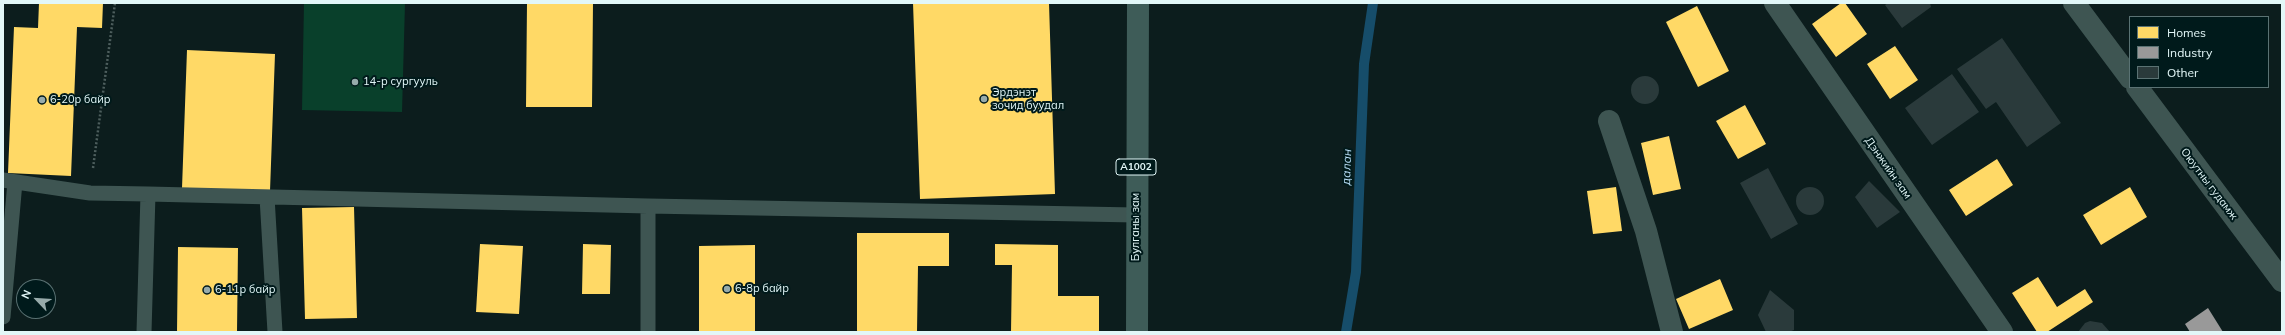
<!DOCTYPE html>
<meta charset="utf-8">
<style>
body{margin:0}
#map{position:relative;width:2285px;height:335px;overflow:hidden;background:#0c1d1d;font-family:Mulish,sans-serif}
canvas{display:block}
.frame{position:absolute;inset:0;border:4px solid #e2f7f8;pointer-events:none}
.legend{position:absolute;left:2129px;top:16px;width:140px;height:72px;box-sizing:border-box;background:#001a1b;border:1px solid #5a7273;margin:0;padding:5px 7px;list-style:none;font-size:12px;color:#e2f7f8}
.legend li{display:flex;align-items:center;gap:8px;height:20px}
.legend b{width:20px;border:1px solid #5a7273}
.north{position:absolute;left:16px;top:279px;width:40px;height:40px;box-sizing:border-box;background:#001a1b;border:1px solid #5a7273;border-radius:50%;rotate:295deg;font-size:11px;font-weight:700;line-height:16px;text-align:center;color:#e2f7f8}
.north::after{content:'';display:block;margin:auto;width:14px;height:18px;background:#97abab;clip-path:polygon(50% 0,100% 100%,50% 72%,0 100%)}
</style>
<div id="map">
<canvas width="2285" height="335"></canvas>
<div class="frame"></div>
<ul class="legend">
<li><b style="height:11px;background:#ffd966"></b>Homes</li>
<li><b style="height:11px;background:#999"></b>Industry</li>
<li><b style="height:11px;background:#2a3a3b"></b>Other</li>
</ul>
<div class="north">N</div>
</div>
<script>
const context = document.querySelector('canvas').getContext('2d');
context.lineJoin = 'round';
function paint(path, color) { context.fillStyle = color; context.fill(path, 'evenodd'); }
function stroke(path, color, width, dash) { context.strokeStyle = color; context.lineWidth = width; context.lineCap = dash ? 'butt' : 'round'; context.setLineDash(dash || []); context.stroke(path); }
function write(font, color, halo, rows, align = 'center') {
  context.font = font + ' Mulish,sans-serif'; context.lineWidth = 4; context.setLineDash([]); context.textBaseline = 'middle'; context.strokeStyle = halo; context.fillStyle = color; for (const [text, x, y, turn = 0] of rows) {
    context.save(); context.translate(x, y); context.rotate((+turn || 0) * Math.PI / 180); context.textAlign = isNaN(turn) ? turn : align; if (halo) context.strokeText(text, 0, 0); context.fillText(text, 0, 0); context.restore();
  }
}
paint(new Path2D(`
 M304 3H405L402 112 302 110Z`), '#09402b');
paint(new Path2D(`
 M39 3H103L102 28 77 27 71 176 8 173 14 27 38 28Z
 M527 3H593L592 107H526Z
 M913 3H1049L1055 194 920 199Z
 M1841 3H1845L1867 34 1836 57 1812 24Z
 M1697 6 1729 71 1698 87 1666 22Z
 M1895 46 1918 80 1890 99 1867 64Z
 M187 50 275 54 270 191 182 188Z
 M1745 105 1766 144 1738 159 1716 121Z
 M1669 136 1681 189 1653 195 1641 143Z
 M1997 159 2013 185 1966 216 1949 190Z
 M1616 187 1622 231 1593 234 1587 191Z
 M2130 187 2147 217 2101 245 2083 215Z
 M354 207 357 318 305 319 302 208Z
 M857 233H949V266H918L917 332H857Z
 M480 244 523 246 519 314 476 312Z
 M583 244 611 245 610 294H582Z
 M995 244 1058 245V296H1099V332H1011L1012 265H995Z
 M755 245V332H699V246Z
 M178 247 238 248 237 332H177Z
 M2038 277 2057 307 2085 289 2093 302 2047 332H2037L2012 293Z
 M1720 279 1733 310 1689 329 1676 299Z`), '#ffd966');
paint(new Path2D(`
 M2208 308 2223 332H2190L2185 324Z`), '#999');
stroke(new Path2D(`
 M1346 332 1356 272 1364 64 1373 3`), '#164d6a', 10);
paint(new Path2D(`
 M1888 3H1930L1931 7 1902 28 1885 5Z
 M2002 38 2061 123 2027 147 1996 102 1986 109 1957 69Z
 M1952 74 1979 112 1932 145 1905 108Z
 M1631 90a14 14 0 1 1 28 0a14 14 0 1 1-28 0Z
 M1768 168 1798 224 1771 239 1740 183Z
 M1869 181 1900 212 1877 228 1855 197Z
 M1796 201a14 14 0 1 1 28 0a14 14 0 1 1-28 0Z
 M1770 290 1794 310V330L1789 332H1766L1758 315Z
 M2090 321 2102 323 2110 332H2078L2085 323Z`), '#2a3a3b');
stroke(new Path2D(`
 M93 168 115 3`), '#4d5e5d', 2.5, [2, 2]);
stroke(new Path2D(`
 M3 180 90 193 148 194
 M267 197 275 332
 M648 206V332
 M3 317 15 182
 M144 332 148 194 648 206 1136 215`), '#3e5552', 15);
stroke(new Path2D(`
 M1775 3 2002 332
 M1609 121 1646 231 1672 332`), '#3e5552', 22);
stroke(new Path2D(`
 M2074 3 2130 78
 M2137 87 2282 281`), '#3e5552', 22);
stroke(new Path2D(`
 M1137 332 1138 3`), '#3e5c58', 22);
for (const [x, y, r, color] of [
 [355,82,4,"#97abab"],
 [984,99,4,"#97abab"],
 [42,100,4,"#97abab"],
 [727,289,4,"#97abab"],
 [207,290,4,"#97abab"]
]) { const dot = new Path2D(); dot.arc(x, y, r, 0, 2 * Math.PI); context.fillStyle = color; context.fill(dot); stroke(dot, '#001a1b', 1.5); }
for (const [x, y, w] of [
 [1136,167,40]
]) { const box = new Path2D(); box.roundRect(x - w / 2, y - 8, w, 16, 3); context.fillStyle = '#001a1b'; context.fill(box); stroke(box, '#e2f7f8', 1); }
write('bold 10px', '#e2f7f8', null, [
 ["A1002",1136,167]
]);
write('11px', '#e2f7f8', '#001a1b', [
 ["14-р сургууль",363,82],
 ["Эрдэнэт",992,93],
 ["зочид буудал",992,106],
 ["6-20р байр",50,100],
 ["6-8р байр",735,289],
 ["6-11р байр",215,290]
], 'left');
write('11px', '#e2f7f8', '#001a1b', [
 ["Дэнжийн зам",1888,168,55],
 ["Оюутны гудамж",2209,184,53],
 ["Булганы зам",1136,227,-90]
]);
write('italic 12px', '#b9def7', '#001a1b', [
 ["далан",1347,167,-88]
]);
</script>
